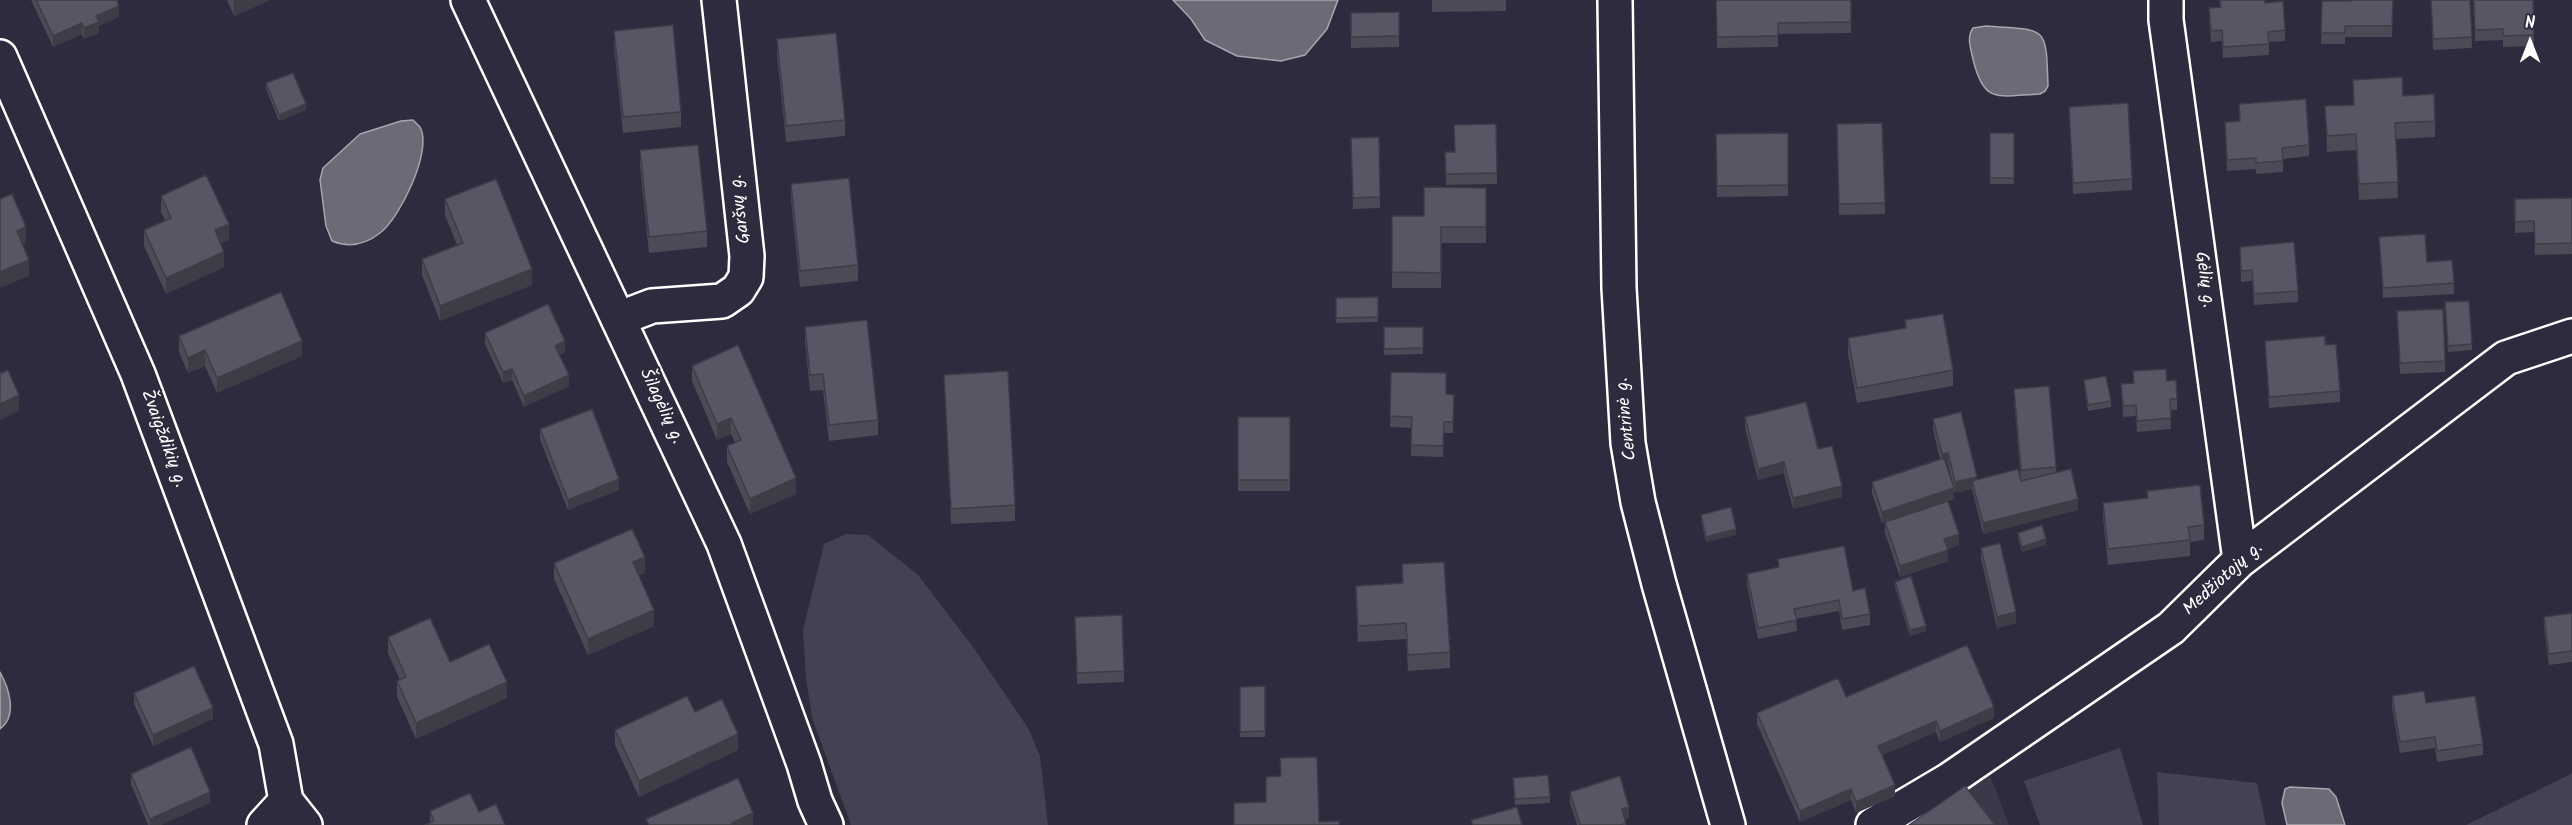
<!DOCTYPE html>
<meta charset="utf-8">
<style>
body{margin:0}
#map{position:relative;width:2572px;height:825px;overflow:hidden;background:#2f2a3d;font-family:Kalam,sans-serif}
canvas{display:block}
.north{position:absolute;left:2500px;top:12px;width:60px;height:60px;-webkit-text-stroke:4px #2f2a3d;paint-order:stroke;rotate:0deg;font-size:16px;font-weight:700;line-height:24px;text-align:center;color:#fff}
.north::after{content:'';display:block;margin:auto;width:21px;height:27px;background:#fff;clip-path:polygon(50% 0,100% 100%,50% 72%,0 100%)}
</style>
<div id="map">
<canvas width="2572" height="825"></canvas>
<div class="north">N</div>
</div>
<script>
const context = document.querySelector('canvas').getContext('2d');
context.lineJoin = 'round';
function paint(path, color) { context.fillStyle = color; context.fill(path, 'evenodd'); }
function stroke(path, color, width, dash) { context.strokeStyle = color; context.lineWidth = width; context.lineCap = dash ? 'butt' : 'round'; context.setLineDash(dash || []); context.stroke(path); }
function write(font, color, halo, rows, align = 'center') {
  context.font = font + ' Kalam,sans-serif'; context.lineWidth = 4.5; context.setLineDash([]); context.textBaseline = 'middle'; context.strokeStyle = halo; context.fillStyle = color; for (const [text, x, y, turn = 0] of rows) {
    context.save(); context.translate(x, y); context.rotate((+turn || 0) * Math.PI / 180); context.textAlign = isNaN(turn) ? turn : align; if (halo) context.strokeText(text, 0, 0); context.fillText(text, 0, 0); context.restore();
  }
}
paint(new Path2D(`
 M1990 775 2009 825H1898Z`), '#3c3749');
paint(new Path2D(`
 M846 534 868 535 918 575 973 647 1028 728 1040 756 1048 825H851L812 718 806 677 803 630 824 544Z
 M2120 748 2143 825H2040L2024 781Z
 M2157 772 2257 783 2266 825H2159Z
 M2572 773V825H2466L2571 774Z`), '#464152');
const water = new Path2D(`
 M1173 0H1338L1327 29 1305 55 1281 61 1237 56 1205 40 1191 19Z
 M1986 26C2047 31 2046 23 2048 86L2045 91 2040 94C1996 96 1983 105 1972 55 1970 45 1967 37 1973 28Z
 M413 120C414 121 419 126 420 127 433 150 400 218 380 233 366 244 349 248 332 241L326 226 320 180 323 168 360 134 401 121Z
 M0 672C9 688 18 716 0 729Z
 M2290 787 2329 789 2336 797 2345 825H2287L2282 803 2285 789Z`);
paint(water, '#6d6a77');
stroke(water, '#a7a6ad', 1.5);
const minor = new Path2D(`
 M468 0 724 544 804 764 815 801 826 825
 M2166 0V20L2240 560
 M0 57 138 374 276 744 286 801 305 825
 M618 319 652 306 722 301 738 290 746 277 747 256 719 0
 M264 825 286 801
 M1873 825 1949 780 2171 628 2240 560 2506 358 2572 336`);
const major = new Path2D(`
 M1615 0 1619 288 1628 443 1638 502 1659 584 1728 825`);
stroke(minor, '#fff', 38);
stroke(major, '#fff', 38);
stroke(minor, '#2f2a3d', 33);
stroke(major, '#2f2a3d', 33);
paint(new Path2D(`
 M31 0H117L119 17 99 26V33L84 39 82 34 53 47Z
 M227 0H270L234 16Z
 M1432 0H1506V11L1432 12Z
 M1716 0H1851V33L1778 34V47L1717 48Z
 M2219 0H2265V3L2285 30V41L2269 42V55L2223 58 2222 41 2211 42 2209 19V8L2220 7Z
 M2393 0 2392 37H2345V44H2321L2322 1Z
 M2431 0H2470L2472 48 2433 50Z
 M2473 0H2533L2534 46 2503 47V40L2475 41Z
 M1399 12V47L1351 48V13Z
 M614 31 681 112V127L623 133 614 46Z
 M777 39 845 120V136L786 142 777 55Z
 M2353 80 2403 96 2435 121V137L2396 139 2398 198 2359 200 2356 150 2327 152 2325 106 2353 105Z
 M266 83 306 110 279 121 266 89Z
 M2239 104 2309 145V156L2283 159V172L2256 174V169L2227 171 2225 122 2239 121Z
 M2069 107 2132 179V190L2073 194Z
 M1882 123 1885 214 1839 215 1837 124Z
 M1496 124 1497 184 1446 185 1445 152H1454Z
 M1788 133V196L1717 197 1716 134Z
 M1990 133H2014V184H1990Z
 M1379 137 1380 208 1353 209 1351 138Z
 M640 150 707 231V247L649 253 640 166Z
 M791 184 858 265V281L800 287 791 200Z
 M1486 188V243H1441V288H1392V216H1424Z
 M161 196 229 240 220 243 224 267 166 294 144 246V230L165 221 161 212Z
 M2572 198V254L2535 255 2534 232 2515 233V199Z
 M445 199 532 285 440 321 422 275V259L457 245 445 215Z
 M2379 237 2427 262 2454 283V294L2383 298Z
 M2240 247 2298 291V302L2254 305 2252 281 2241 282Z
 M1378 297V322L1336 323V298Z
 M2445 308 2472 344V350L2448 352Z
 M2397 311 2445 361V372L2400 374Z
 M1905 320 1953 370V386L1857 403 1848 354V338L1905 329Z
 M805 327 878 420V435L829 441 823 390 810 391 805 342Z
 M1384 327H1423V354L1384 355Z
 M485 333 565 352 559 355 569 386 524 407 512 380 503 383 485 344Z
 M179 336 302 356 217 393 205 366 188 373 179 352Z
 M2265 341 2340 391V402L2269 408Z
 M692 366 796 494 750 514 727 462V446L735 443 731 434 717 440 692 381Z
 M2133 371 2177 399V410H2170L2171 429 2137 432 2136 416 2123 417 2121 384 2133 383Z
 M1391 372 1446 394 1454 395 1453 433H1444L1443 457 1411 456V428L1390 427Z
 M944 375 1015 505V521L951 524Z
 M2084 380 2111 401V407L2088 411 2084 386Z
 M2014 389 2056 467V472L2078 510 1983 534 1972 489 1955 493 1948 464H1946L1954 499 1921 510 1959 545 1948 549V561L1900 577 1885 533V522L1882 523 1872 493V482L1940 459 1933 430V419L1977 480 2021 481 2014 400Z
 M1238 417H1290V491H1238Z
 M1745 417 1818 449 1842 497 1793 509 1784 473 1758 480 1745 428Z
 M540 429 619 490 568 510 540 440Z
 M2147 491 2204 525V540L2190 542V556L2108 565 2103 518V503L2147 498Z
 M1701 515 1736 535 1706 542 1701 521Z
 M2018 533 2046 545 2022 552 2018 539Z
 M1981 548 2016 623 1997 628 1981 559Z
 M1778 559 1853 591 1870 614V625L1842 630 1839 611 1796 619 1797 631 1758 639 1747 585V574L1778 568Z
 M554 563 645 573 639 575 654 626 588 655 554 579Z
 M1402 564 1450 652V668L1408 671 1406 639 1358 642 1356 602V586L1402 583Z
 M1895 582 1926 631 1910 636 1895 587Z
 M2572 613V662L2549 665 2544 628V617Z
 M1075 628 1124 671V682L1077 684Z
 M388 637 450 662 507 698 416 739 397 697V681L400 680 388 653Z
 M1265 686V737H1240V687Z
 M134 693 213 719 153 746 134 704Z
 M2392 696 2426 703 2483 744V755L2437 762 2435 748 2400 753 2392 707Z
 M1846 697 1994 718 1940 742 1936 732 1882 755 1895 796 1856 813 1851 800 1800 822 1757 724V713Z
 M695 712 738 750 639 797 615 745V730Z
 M131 774 210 803 161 825H148L131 784Z
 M1513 778 1550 797V803L1515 805Z
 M1570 792 1629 818 1625 819 1626 825H1577L1570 803Z
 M430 811 479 812 430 823Z`), '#4d4956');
paint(new Path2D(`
 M234 0H270L234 16Z
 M119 6V17L99 26V33L84 39V28L96 16Z
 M82 23V34L53 47V36Z
 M306 104V110L279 121V115Z
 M229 224V240L215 246V230Z
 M26 227V243L17 247V231Z
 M224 252V267L166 294V278Z
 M29 260V276L0 288V272Z
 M532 269V285L440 321V306Z
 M302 341V356L217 393V378Z
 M565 341V352L555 357V346Z
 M205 350V366L188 373V358Z
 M512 369V380L503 383V372Z
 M569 375V386L524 407V396Z
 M19 395V411L0 420V404Z
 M731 418V434L717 440V424Z
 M1948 453V464L1942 465V454Z
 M1784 462V473L1758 480V469Z
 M1977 477V488L1972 481V489L1955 493V482Z
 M796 478V494L750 514V499Z
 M619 479V490L568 510V500Z
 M1842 486V497L1793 509V498Z
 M1954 488V499L1882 523V512Z
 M2078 499V510L1983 534V523Z
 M1736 529V535L1706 542V537Z
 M1959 534V545L1944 550V539Z
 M2046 539V545L2022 552V547Z
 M1948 550V561L1900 577V566Z
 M645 557V573L633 578V562Z
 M654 610V626L588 655V639Z
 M2016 612V623L1997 628V617Z
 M1926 626V631L1910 636V630Z
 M507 682V698L416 739V723Z
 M1994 707V718L1940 742V731Z
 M213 708V719L153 746V735Z
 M1936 721V732L1878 757V746Z
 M738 734V750L639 797V781Z
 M1895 785V796L1856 813V802Z
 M1851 789V800L1800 822V811Z
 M210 792V803L161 825H150V819Z
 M1629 807V818L1622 820V809Z
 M753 813V825H732V823Z`), '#3e3c46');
const building = new Path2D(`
 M36 0H117L119 6 96 16 99 22 84 28 82 23 53 36Z
 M1716 0H1851V22L1778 23V36L1717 37Z
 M2220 0H2265V3L2283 1 2285 30 2268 32 2269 44 2223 47 2222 30 2211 31 2209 8 2221 7Z
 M2351 0H2393L2392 26H2345V33H2321L2322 1H2351Z
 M2431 0H2470L2472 37 2433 39Z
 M2474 0H2533L2534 35 2503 36V29L2475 30Z
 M1399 12V36L1351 37V13Z
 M673 25 681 112 623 117 614 31Z
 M836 33 845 120 786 126 777 39Z
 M293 73 306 104 279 115 266 83Z
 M2402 77 2403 96 2434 94 2435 121 2395 123 2398 182 2359 184 2356 134 2327 136 2325 106 2354 105 2353 80Z
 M2306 99 2309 145 2282 148 2283 161 2256 163V158L2227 160 2225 122 2240 121 2239 104Z
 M2128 103 2132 179 2073 183 2069 107Z
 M1882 123 1885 203 1839 204 1837 124Z
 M1496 124 1497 173 1446 174 1445 152H1455L1454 125Z
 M1788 133V185L1717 186 1716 134Z
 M1990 133H2014V178H1990Z
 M1379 137 1380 197 1353 198 1351 138Z
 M698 145 707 231 649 237 640 150Z
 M206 175 229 224 215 230 224 252 166 278 144 230 171 218 161 196Z
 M849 178 858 265 800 271 791 184Z
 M496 179 532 269 440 306 422 259 463 243 445 199Z
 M1424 187 1486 188V227H1441V273L1392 272V216H1424Z
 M12 194 26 227 17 231 29 260 0 272V199Z
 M2572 198V243L2535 244 2534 221 2515 222V199Z
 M2425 234 2427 262 2452 260 2454 283 2383 288 2379 237Z
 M2294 242 2298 291 2254 294 2252 270 2241 271 2240 247Z
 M281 292 302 341 217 378 205 350 188 358 179 336Z
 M1378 297V317L1336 318V298Z
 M2469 301 2472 344 2448 346 2445 302Z
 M548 304 565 341 555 346 569 375 524 396 512 369 503 372 485 333Z
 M2443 309 2445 361 2400 363 2397 311Z
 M1943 314 1953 370 1857 388 1848 338 1906 328 1905 320Z
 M867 320 878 420 829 425 823 374 810 375 805 327Z
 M1384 327H1423V348L1384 349Z
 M2325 336V345L2336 344 2340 391 2269 397 2265 341Z
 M738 345 796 478 750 499 727 446 741 440 731 418 717 424 692 366Z
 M2166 369 2167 381 2176 380 2177 399H2170L2171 418 2137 421 2136 405 2123 406 2121 384 2134 383 2133 371Z
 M8 370 19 395 0 404V371L1 373Z
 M1008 371 1015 505 951 509 944 375Z
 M1391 372 1446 373V394L1454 395 1453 422H1444L1443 446 1411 445 1412 417 1390 416Z
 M2106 376 2111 401 2088 405 2084 380Z
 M2049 386 2056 467 2021 470 2014 389Z
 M1806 402 1818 449 1832 446 1842 486 1793 498 1784 462 1758 469 1745 417Z
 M592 409 619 479 568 500 540 429Z
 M1961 412 1977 477 1955 482 1948 453 1942 454 1933 419Z
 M1238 417H1290V480H1238Z
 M1944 458 1954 488 1882 512 1872 482Z
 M2018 469 2021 481 2071 469 2078 499 1983 523 1972 481Z
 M2200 485 2204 525 2188 527 2190 540 2108 549 2103 503 2148 498 2147 491Z
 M1948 501 1959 534 1944 539 1948 550 1900 566 1885 522Z
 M1731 507 1736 529 1706 537 1701 515Z
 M2042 525 2046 539 2022 547 2018 533Z
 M632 529 645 557 633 562 654 610 588 639 554 563Z
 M2000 543 2016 612 1997 617 1981 548Z
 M1844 546 1853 591 1865 588 1870 614 1842 619 1839 600 1794 609 1797 620 1758 628 1747 574 1779 567 1778 559Z
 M1444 562 1450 652 1408 655 1406 623 1358 626 1356 586 1403 583 1402 564Z
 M1911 576 1926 626 1910 630 1895 582Z
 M2572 613V651L2549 654 2544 617Z
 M1122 615 1124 671 1077 673 1075 617Z
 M430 618 450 662 489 644 507 682 416 723 397 681 406 677 388 637Z
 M1967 645 1994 707 1940 731 1936 721 1878 746 1895 785 1856 802 1851 789 1800 811 1757 713 1838 678 1846 697Z
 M194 666 213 708 153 735 134 693Z
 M1265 686V731L1240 732V687Z
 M2424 691 2426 703 2475 696 2483 744 2437 751 2435 737 2400 742 2392 696Z
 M687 696 695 712 722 699 738 734 639 781 615 730Z
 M191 747 210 792 150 819 131 774Z
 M1317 757 1319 822 1339 821V825H1234V803L1266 802V777L1281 776 1280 758Z
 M1548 775 1550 797 1515 799 1513 778Z
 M1620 776 1629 807 1622 809 1626 823 1620 825H1580L1570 792Z
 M738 778 753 813 732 823 733 825H649L646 819Z
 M1965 786 1995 825H1909Z
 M470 793 479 812 496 804 505 825H425L434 821 430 811Z
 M1517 807 1522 825H1473L1471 820Z`);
paint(building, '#595564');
stroke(building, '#3e3c46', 1.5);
write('18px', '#fff', '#2f2a3d', [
 ["Garšvų g.",742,209,-97],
 ["Gėlių g.",2203,280,82],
 ["Šilagėlių g.",660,407,65],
 ["Centrinė g.",1628,419,-96],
 ["Žvaigždikių g.",162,439,70],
 ["Medžiotojų g.",2224,580,-42]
]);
</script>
